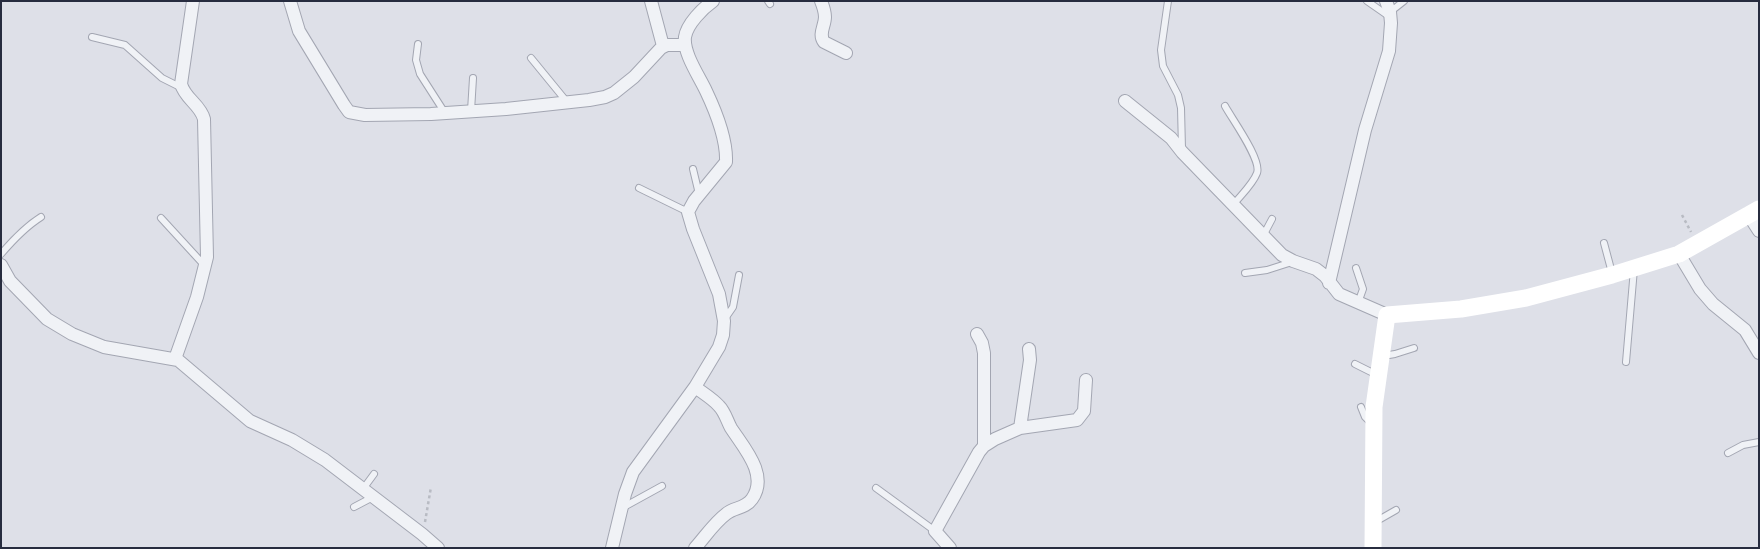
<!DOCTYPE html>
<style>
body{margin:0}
#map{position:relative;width:1760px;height:549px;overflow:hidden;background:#dee0e8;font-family:"PT Sans",sans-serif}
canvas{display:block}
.frame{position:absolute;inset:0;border:2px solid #272c3f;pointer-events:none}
</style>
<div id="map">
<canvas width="1760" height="549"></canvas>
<div class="frame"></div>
</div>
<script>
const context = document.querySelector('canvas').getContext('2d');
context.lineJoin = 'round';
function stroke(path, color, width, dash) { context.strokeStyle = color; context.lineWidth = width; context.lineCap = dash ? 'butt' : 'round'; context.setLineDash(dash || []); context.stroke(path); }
const lane = new Path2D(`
 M768 1 770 4
 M1168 1 1161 50 1163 66 1178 95 1181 108 1182 149
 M1367 1 1390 17
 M1390 12 1404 1
 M92 37 125 45 162 78 182 88
 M418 44 416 60 420 74 445 113
 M531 58 567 102
 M1225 106C1232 119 1262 160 1257 173 1253 184 1241 195 1233 205
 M471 111 473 78
 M693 169 699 194
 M639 188 688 212
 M161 218 205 266
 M1263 236 1272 219
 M1604 243 1612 273
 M1 254C13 240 25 227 41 217
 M1356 268 1363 289 1358 303
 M1245 273 1267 270 1292 262
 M724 320 733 307 739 275
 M1383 356 1395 354 1414 348
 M1626 362 1634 269
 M1355 364 1377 375
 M1361 407 1365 417 1370 422
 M1728 453 1743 445 1759 442
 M876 488 935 531
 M363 489 374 474
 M354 507 373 497
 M622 508 662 486
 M1375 522 1396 510`);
const street = new Path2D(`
 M290 1 299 31 344 105 349 112 365 115 431 114 506 109 589 100 605 97 614 93 634 77 661 48 667 45H685
 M651 1 663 46
 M821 1C823 6 825 11 825 17 825 26 818 34 824 42L846 53
 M1125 101 1171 138 1182 152 1282 255 1293 261 1316 269 1325 276 1339 294 1387 315
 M1748 214 1759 231
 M1679 254 1700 289 1713 304 1745 330 1759 353
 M1 265 10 281 47 319 72 334 104 347 178 360 250 421 292 440 325 460 422 534 438 548
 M1329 283 1365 130 1389 51 1391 23 1390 12 1386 1
 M977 334 982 343 984 353V446
 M175 359 197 297 207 257 204 119C200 104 185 99 181 84L193 1
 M1020 428 1030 360 1029 349
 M612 548 625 494 633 472 695 387 719 347 723 335 724 321 719 294 693 229 688 212 694 201 726 162C727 139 716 112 706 91 699 76 683 53 685 37 687 24 703 8 713 1
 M695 548C705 537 714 523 726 514 734 507 745 509 752 499 769 475 744 448 731 428 727 421 725 412 719 406 713 399 703 393 695 387
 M950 548 935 531 979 452 984 446 995 439 1020 428 1077 420 1084 411 1086 380`);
stroke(lane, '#a3a6b2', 8);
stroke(street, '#a3a6b2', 14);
stroke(new Path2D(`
 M1682 215 1691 232
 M425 522 431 487`), '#b8bbc3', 2.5, [3, 3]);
stroke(lane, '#f0f2f6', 6);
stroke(street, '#f0f2f6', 12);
stroke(new Path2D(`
 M1373 548 1374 407 1387 315 1461 309 1526 298 1612 275 1679 254 1759 209`), '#fff', 17);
</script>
